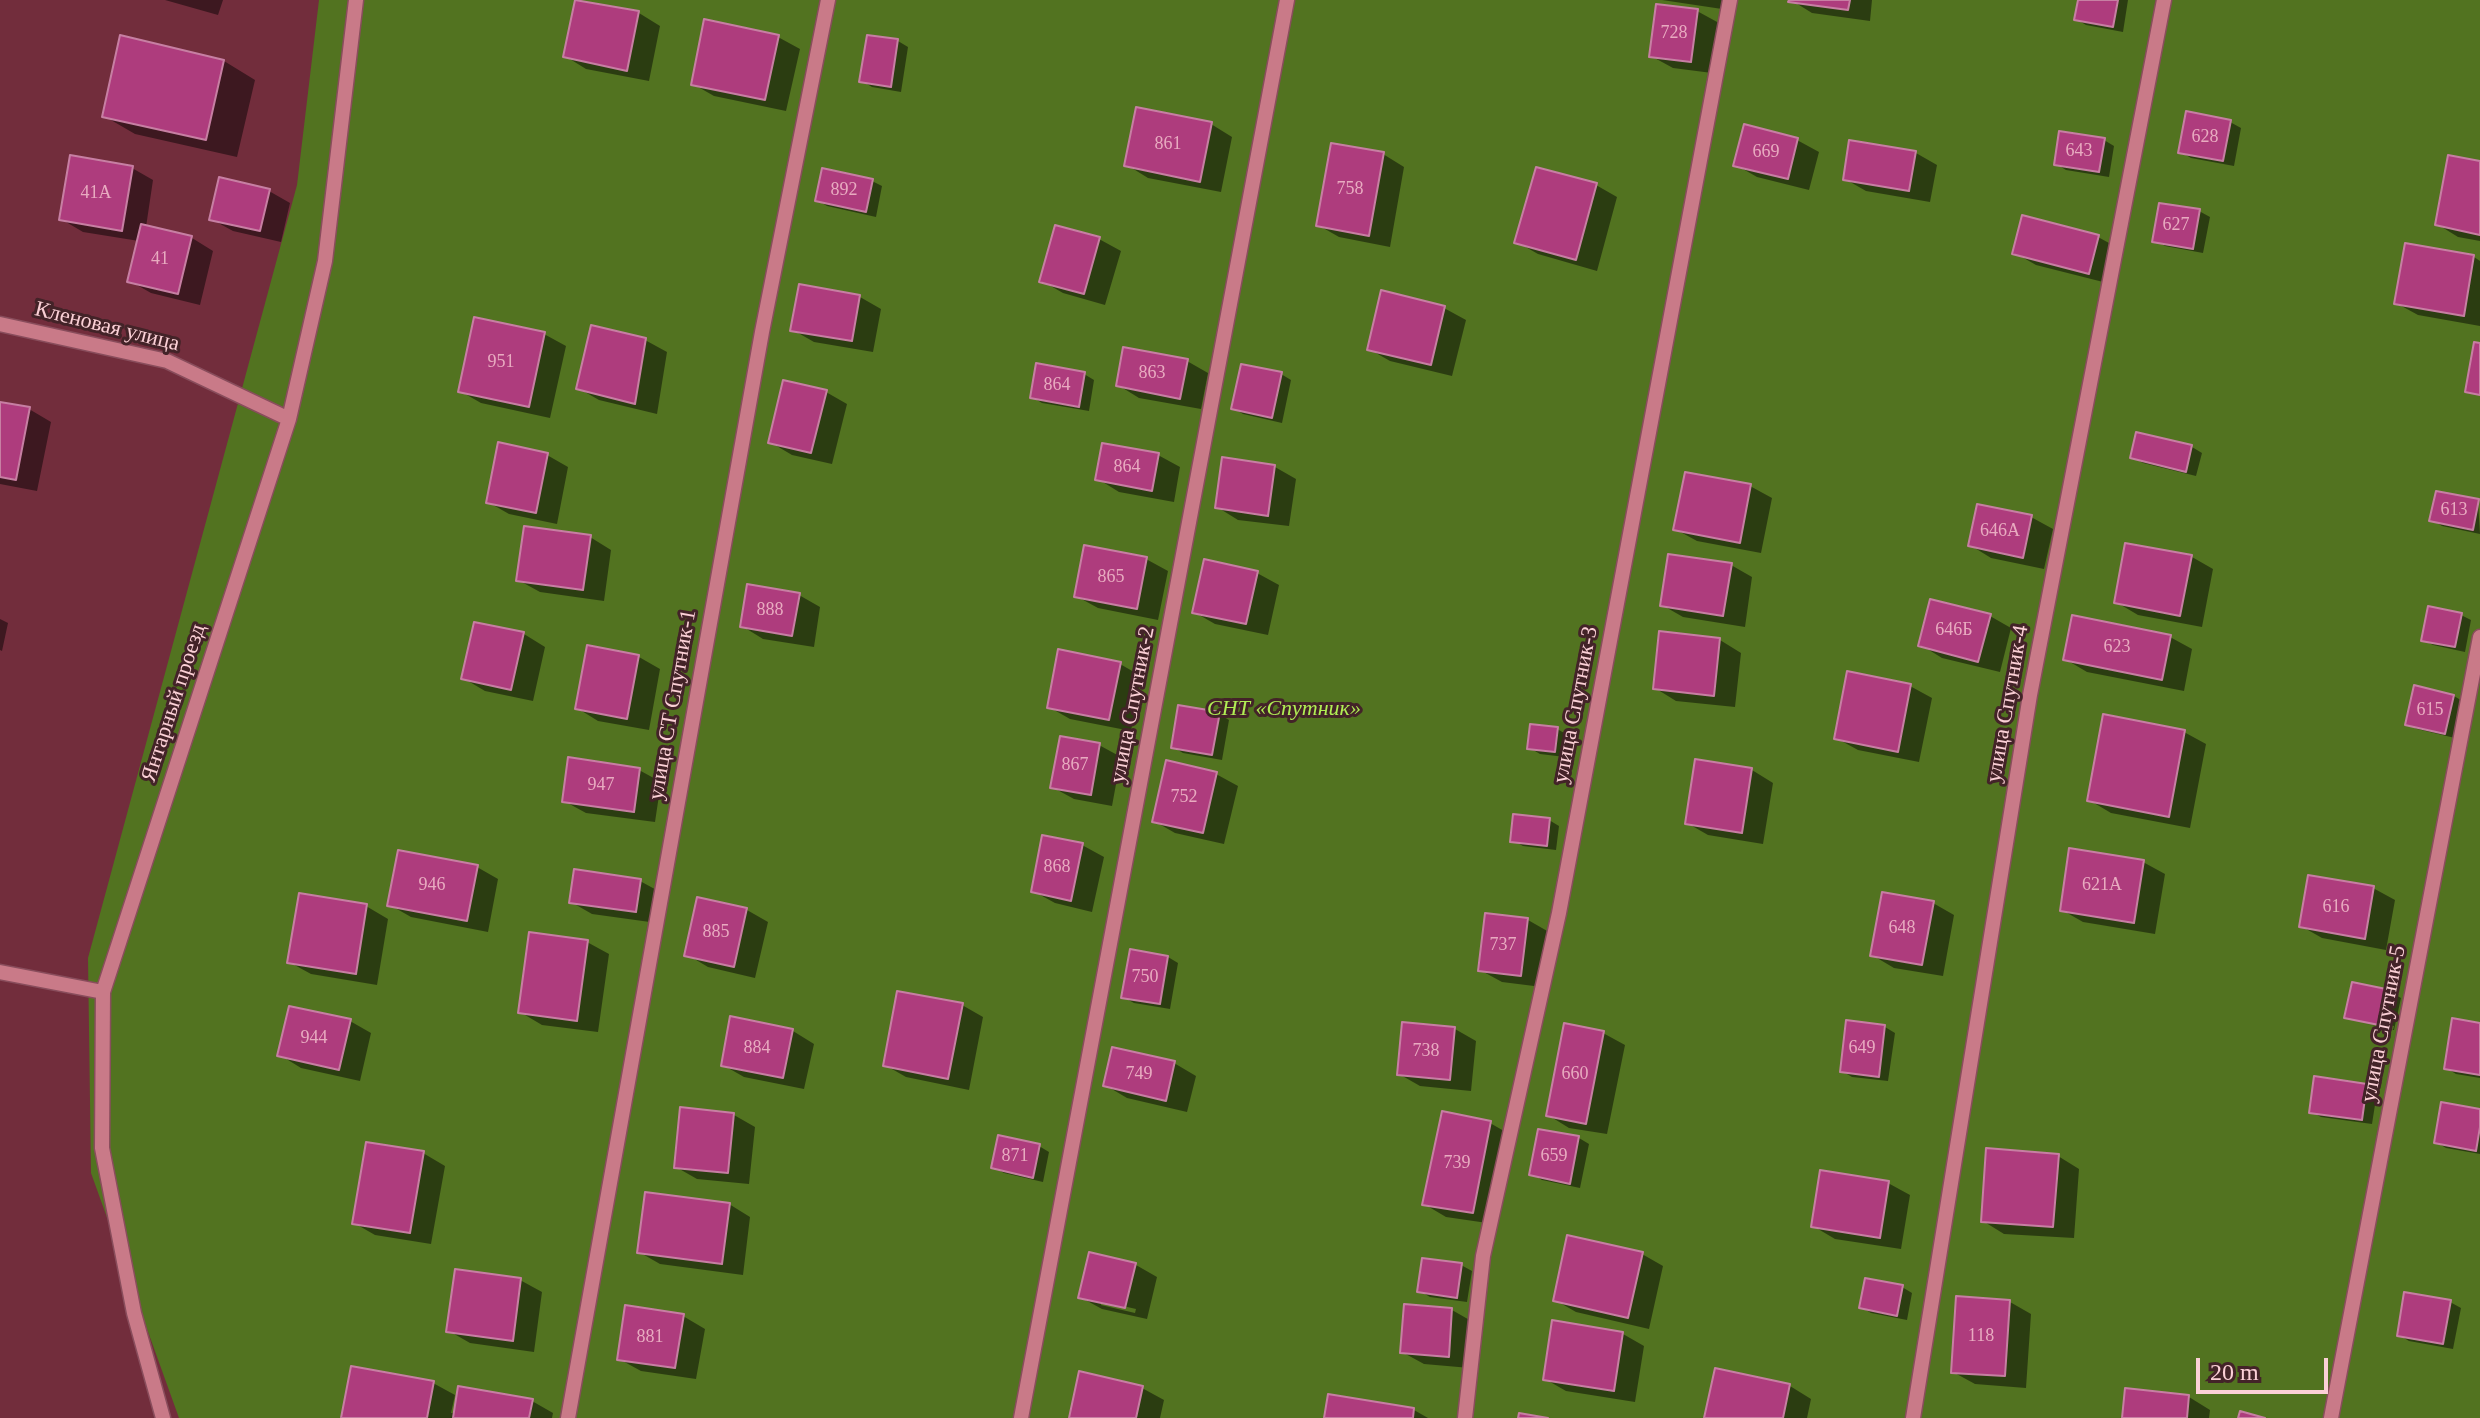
<!DOCTYPE html>
<meta charset="utf-8">
<style>
body{margin:0}
#map{position:relative;width:2480px;height:1418px;overflow:hidden;background:#722d3c;font-family:"Times New Roman",serif}
canvas{display:block}
.scale{position:absolute;left:2196px;top:1358px;width:132px;height:36px;box-sizing:border-box;border:4px solid #fbd0d6;border-top:0;padding-left:10px;font-size:24px;line-height:28px;white-space:nowrap;color:#fbd0d6;-webkit-text-stroke:6px #432328;paint-order:stroke}
</style>
<div id="map">
<canvas width="2480" height="1418"></canvas>
<div class="scale">20 m</div>
</div>
<script>
const context = document.querySelector('canvas').getContext('2d');
context.lineJoin = 'round';
function paint(path, color) { context.fillStyle = color; context.fill(path, 'evenodd'); }
function stroke(path, color, width, dash) { context.strokeStyle = color; context.lineWidth = width; context.lineCap = dash ? 'butt' : 'round'; context.setLineDash(dash || []); context.stroke(path); }
function write(font, color, halo, rows, align = 'center') {
  context.font = font + ' "Times New Roman",serif'; context.lineWidth = 6; context.setLineDash([]); context.textBaseline = 'middle'; context.strokeStyle = halo; context.fillStyle = color; for (const [text, x, y, turn = 0] of rows) {
    context.save(); context.translate(x, y); context.rotate((+turn || 0) * Math.PI / 180); context.textAlign = isNaN(turn) ? turn : align; if (halo) context.strokeText(text, 0, 0); context.fillText(text, 0, 0); context.restore();
  }
}
paint(new Path2D(`
 M319 0H2480V1418H179L91 1173 88 958 297 185Z`), '#527320');
paint(new Path2D(`
 M165 0H223L218 15Z
 M577 0 639 13 660 26 649 81 586 69 565 56Z
 M1662 0H1723L1722 9Z
 M1791 0H1872L1870 21 1812 13Z
 M2080 0H2128L2123 32 2086 25 2076 19Z
 M1697 11 1719 23 1712 73 1673 68 1651 56Z
 M778 37 800 49 786 111 714 96 693 84Z
 M122 38 224 61 255 80 237 157 135 134 104 116Z
 M898 41 908 47 901 92 872 87 862 81Z
 M2230 122 2241 128 2234 166 2191 158 2181 152Z
 M1211 124 1232 137 1221 192 1148 178 1127 165Z
 M1797 140 1819 152 1809 190 1757 177 1736 165Z
 M2104 140 2114 146 2109 177 2066 170 2056 164Z
 M1851 142 1916 153 1937 165 1930 202 1866 191 1845 179Z
 M1383 154 1404 167 1390 247 1339 237 1318 225Z
 M2480 163V241L2458 237 2437 224Z
 M132 168 153 180 146 227 192 238 213 251 200 305 151 293 130 281 139 241 83 232 61 219Z
 M872 181 882 186 876 217 827 206 817 200Z
 M1596 185 1617 197 1597 271 1538 254 1517 242Z
 M269 191 290 203 281 242 233 231 211 219Z
 M2199 211 2210 217 2203 253 2165 246 2155 240Z
 M2098 237 2120 249 2111 284 2036 265 2015 253Z
 M1099 239 1121 251 1105 305 1063 293 1042 281Z
 M2407 245 2474 257 2480 261V326L2418 315 2396 303Z
 M860 297 881 309 873 352 814 342 793 330Z
 M1444 308 1466 320 1452 376 1390 361 1369 349Z
 M544 334 566 346 550 418 481 403 460 391Z
 M645 340 667 352 657 414 599 400 578 388Z
 M1187 361 1208 373 1201 409 1139 398 1118 385Z
 M1084 374 1094 380 1089 411 1042 403 1032 397Z
 M1281 374 1291 380 1282 423 1243 414 1233 408Z
 M826 392 847 404 832 464 792 455 770 442Z
 M0 404 29 409 51 422 37 491 0 484Z
 M2138 434 2192 447 2202 453 2196 476 2143 463 2132 457Z
 M547 455 568 467 557 524 509 514 488 502Z
 M1158 455 1180 467 1174 502 1119 492 1098 479Z
 M1275 467 1296 479 1289 526 1238 520 1217 507Z
 M1750 486 1772 498 1761 553 1697 541 1675 529Z
 M2478 501 2480 534 2442 526 2432 520Z
 M2031 517 2053 529 2044 569 1991 558 1970 545Z
 M590 537 611 550 604 601 540 592 518 580Z
 M2192 557 2213 569 2202 627 2138 615 2116 602Z
 M1146 559 1168 571 1158 620 1098 608 1076 596Z
 M1731 565 1752 577 1745 627 1683 617 1662 605Z
 M1257 573 1279 585 1268 635 1215 624 1194 612Z
 M799 595 820 607 814 647 763 639 742 626Z
 M2461 615 2471 620 2465 652 2433 645 2423 640Z
 M1990 616 2011 628 2000 672 1942 658 1921 645Z
 M0 619 8 623 2 651 0 650Z
 M475 624 524 634 545 647 533 701 485 691 463 678Z
 M2170 637 2192 649 2184 691 2087 672 2065 659Z
 M1720 640 1741 653 1735 707 1676 701 1655 688Z
 M588 647 639 657 660 669 649 730 598 721 577 708Z
 M1120 664 1141 676 1131 731 1070 719 1049 707Z
 M1910 686 1932 698 1919 762 1858 750 1836 738Z
 M2454 696 2464 702 2455 738 2417 729 2407 724Z
 M1219 714 1229 720 1222 760 1183 753 1173 747Z
 M1557 729 1568 735 1565 757 1540 754 1530 748Z
 M2184 732 2206 744 2190 828 2111 813 2089 800Z
 M1099 745 1121 757 1112 806 1074 799 1052 787Z
 M1697 761 1752 770 1773 783 1763 844 1708 835 1687 823Z
 M639 770 661 782 655 822 586 813 564 801Z
 M1216 774 1238 786 1224 844 1175 833 1154 821Z
 M1549 820 1559 826 1556 850 1523 846 1512 840Z
 M1082 845 1104 857 1092 912 1055 903 1033 891Z
 M2143 862 2165 874 2155 934 2083 922 2062 910Z
 M477 867 498 879 488 932 411 917 390 905Z
 M640 881 662 893 657 923 592 914 571 902Z
 M2373 888 2395 900 2386 950 2322 938 2301 926Z
 M1933 903 1954 915 1943 976 1894 968 1872 955Z
 M366 906 388 919 377 985 311 974 289 962Z
 M747 910 768 922 755 978 708 967 686 954Z
 M1487 915 1528 920 1549 932 1542 987 1502 982 1480 970Z
 M587 942 609 954 598 1032 542 1025 520 1012Z
 M1168 957 1178 963 1170 1009 1134 1003 1123 997Z
 M2354 984 2391 992 2401 998 2394 1030 2356 1022 2393 1030 2394 1026 2355 1018V1021L2347 1017Z
 M962 1005 983 1017 969 1090 906 1077 885 1065Z
 M732 1019 793 1031 814 1044 804 1089 744 1077 723 1065Z
 M350 1021 371 1033 360 1081 301 1068 280 1055Z
 M2480 1025V1078L2456 1074 2446 1068Z
 M1885 1027 1895 1033 1888 1081 1852 1077 1842 1071Z
 M1455 1029 1476 1041 1471 1091 1420 1086 1399 1074Z
 M1603 1033 1625 1045 1607 1134 1569 1128 1548 1115Z
 M1174 1063 1196 1076 1187 1112 1127 1098 1105 1085Z
 M2366 1086 2377 1092 2372 1124 2321 1117 2311 1112Z
 M2480 1111V1154L2446 1148 2436 1142Z
 M734 1115 755 1127 749 1184 697 1179 676 1167Z
 M1490 1123 1511 1135 1494 1224 1446 1217 1424 1204Z
 M1579 1138 1589 1144 1580 1188 1542 1180 1532 1174Z
 M1039 1146 1049 1152 1043 1182 1004 1173 993 1167Z
 M423 1153 445 1166 431 1244 375 1235 354 1223Z
 M2058 1156 2079 1169 2074 1238 2004 1234 1983 1221Z
 M1888 1183 1910 1195 1901 1249 1835 1239 1813 1226Z
 M729 1204 750 1217 743 1275 660 1264 639 1252Z
 M1642 1254 1663 1266 1649 1329 1576 1312 1555 1300Z
 M1091 1255 1136 1265 1157 1277 1147 1319 1102 1309 1080 1297ZM1101 1301 1136 1309 1135 1313 1101 1305Z
 M1461 1265 1472 1271 1467 1302 1430 1297 1420 1291Z
 M520 1280 542 1292 534 1352 470 1343 449 1331Z
 M1902 1287 1912 1293 1907 1320 1871 1313 1861 1307Z
 M2010 1302 2031 1314 2026 1388 1975 1384 1953 1372Z
 M2450 1302 2461 1308 2453 1349 2409 1341 2399 1335Z
 M1452 1310 1473 1322 1470 1368 1424 1364 1402 1352Z
 M683 1316 705 1329 696 1379 641 1371 619 1359Z
 M1623 1334 1644 1346 1635 1402 1566 1391 1545 1379Z
 M1717 1370 1790 1386 1811 1399 1807 1418H1706Z
 M433 1383 455 1395 451 1413 532 1401 553 1413 552 1418H343Z
 M1142 1388 1164 1400 1160 1418H1071Z
 M2189 1397 2210 1410 2209 1418H2124Z
 M1414 1410 1428 1418H1326Z`), '#0007');
const building = new Path2D(`
 M575 0 639 11 627 71 563 57Z
 M1789 0H1850L1848 10 1788 2Z
 M2078 0H2118L2113 27 2074 20Z
 M1656 4 1698 9 1691 62 1649 57Z
 M704 19 779 35 765 100 691 85Z
 M120 35 224 60 206 140 102 117Z
 M867 35 898 39 891 87 859 82Z
 M1136 107 1212 122 1200 182 1124 166Z
 M2186 111 2231 120 2223 161 2178 153Z
 M1744 124 1798 138 1788 179 1733 166Z
 M2059 131 2105 138 2099 172 2054 165Z
 M1849 140 1916 151 1909 191 1843 180Z
 M1331 143 1384 152 1369 236 1316 226Z
 M70 155 133 166 122 231 59 220Z
 M2448 155 2480 161V235L2435 225Z
 M1536 167 1597 183 1576 260 1514 243Z
 M822 168 873 179 866 212 815 201Z
 M219 177 270 189 260 231 209 220Z
 M2159 203 2200 209 2193 249 2152 242Z
 M2022 215 2099 235 2089 274 2012 254Z
 M141 224 192 236 178 294 127 282Z
 M1055 225 1100 237 1084 294 1039 282Z
 M2405 243 2474 255 2464 316 2394 304Z
 M799 284 860 295 852 341 790 331Z
 M1381 290 1445 306 1431 365 1367 350Z
 M474 317 545 332 529 407 458 392Z
 M591 325 646 338 635 404 576 389Z
 M2474 342 2480 343V395L2465 392Z
 M1123 347 1188 359 1180 399 1116 386Z
 M1036 363 1085 372 1079 407 1030 398Z
 M1241 364 1282 372 1272 418 1231 409Z
 M783 380 827 390 811 453 768 443Z
 M0 402 30 407 16 480 0 477Z
 M2136 432 2192 445 2186 472 2130 458Z
 M498 442 548 453 536 513 486 503Z
 M1102 443 1159 453 1152 491 1095 480Z
 M1222 457 1275 465 1268 516 1215 508Z
 M1685 472 1751 484 1740 543 1673 530Z
 M2436 491 2479 499 2473 530 2429 521Z
 M1977 504 2032 515 2023 558 1968 546Z
 M524 526 591 535 583 590 516 581Z
 M2125 543 2192 555 2180 616 2114 603Z
 M1084 545 1147 557 1137 609 1074 597Z
 M1668 554 1732 563 1723 616 1660 606Z
 M1204 559 1258 571 1246 624 1192 613Z
 M747 584 800 593 792 636 740 627Z
 M1930 599 1991 614 1978 662 1918 646Z
 M2428 606 2462 613 2455 647 2421 641Z
 M2072 615 2171 635 2162 680 2063 660Z
 M474 622 524 632 511 690 461 679Z
 M1659 631 1720 638 1714 696 1653 689Z
 M587 645 639 655 627 719 575 709Z
 M1058 649 1121 662 1109 720 1047 708Z
 M1847 671 1911 684 1898 752 1834 739Z
 M2414 685 2454 695 2445 734 2405 725Z
 M1178 705 1220 712 1212 755 1171 748Z
 M2103 714 2185 730 2169 817 2087 801Z
 M1530 724 1558 727 1555 752 1527 749Z
 M1060 736 1100 743 1091 795 1050 788Z
 M568 757 640 768 634 812 562 802Z
 M1695 759 1752 768 1742 833 1685 824Z
 M1166 760 1217 772 1203 833 1152 822Z
 M1513 814 1550 818 1547 846 1510 842Z
 M1042 835 1083 843 1071 901 1031 892Z
 M2069 848 2144 860 2134 923 2060 911Z
 M398 850 478 865 467 921 387 906Z
 M574 869 641 879 636 912 569 903Z
 M2308 875 2374 886 2365 939 2299 927Z
 M1882 892 1934 901 1922 965 1870 956Z
 M299 893 367 904 356 974 287 963Z
 M697 897 747 908 734 967 684 956Z
 M1485 913 1528 918 1521 976 1478 971Z
 M529 932 588 940 577 1021 518 1013Z
 M1130 949 1168 956 1160 1004 1121 998Z
 M2352 982 2391 990 2384 1026 2344 1018Z
 M897 991 963 1003 948 1079 883 1066Z
 M289 1006 351 1019 339 1070 277 1056Z
 M730 1016 793 1029 783 1078 721 1066Z
 M2452 1018 2480 1023V1075L2444 1069Z
 M1846 1020 1885 1025 1879 1077 1840 1072Z
 M1402 1022 1455 1027 1450 1080 1397 1075Z
 M1564 1023 1604 1031 1586 1124 1546 1116Z
 M1112 1047 1175 1061 1166 1101 1103 1086Z
 M2314 1076 2367 1084 2362 1120 2309 1113Z
 M2441 1102 2480 1109V1127L2476 1151 2434 1143Z
 M680 1107 734 1113 728 1173 674 1168Z
 M1442 1111 1491 1121 1473 1213 1422 1205Z
 M1538 1129 1579 1136 1570 1184 1529 1175Z
 M998 1135 1040 1144 1033 1178 991 1168Z
 M366 1142 424 1151 410 1233 352 1224Z
 M1986 1148 2059 1154 2053 1227 1981 1222Z
 M1820 1170 1889 1181 1880 1238 1811 1227Z
 M645 1192 730 1203 722 1264 637 1253Z
 M1567 1235 1643 1252 1628 1318 1553 1301Z
 M1089 1252 1136 1263 1125 1308 1078 1298Z
 M1422 1258 1462 1263 1457 1298 1417 1292Z
 M455 1269 521 1278 513 1341 446 1332Z
 M1865 1278 1903 1285 1897 1316 1859 1308Z
 M2404 1292 2451 1300 2443 1344 2397 1336Z
 M1956 1296 2010 1300 2005 1376 1951 1373Z
 M1404 1304 1452 1308 1449 1357 1400 1353Z
 M625 1305 684 1314 675 1368 617 1360Z
 M1552 1320 1623 1332 1614 1391 1543 1380Z
 M351 1366 434 1381 427 1418H341Z
 M1715 1368 1790 1384 1783 1418H1704Z
 M1079 1371 1143 1386 1136 1418H1069Z
 M458 1386 533 1399 529 1418H453Z
 M2125 1388 2189 1395 2187 1418H2122Z
 M1328 1394 1414 1408 1413 1418H1324Z
 M2240 1411 2265 1418H2238Z
 M1519 1413 1548 1418H1518Z`);
paint(building, '#ae3c7d');
stroke(building, '#c77fa3', 2);
const minor = new Path2D(`
 M0 324 167 361 289 419
 M0 972 103 992
 M163 1418 134 1313 102 1148 103 992 289 419 325 261 356 0
 M568 1418 762 332 828 0
 M1021 1418 1287 0
 M1465 1418 1483 1256 1559 913 1730 0
 M1913 1418 2030 695 2164 0
 M2331 1418 2480 637`);
stroke(minor, '#894d5c', 17);
stroke(minor, '#c97a88', 14);
write('18px', '#e8abc0', null, [
 ["728",1674,33],
 ["628",2205,137],
 ["861",1168,144],
 ["643",2079,151],
 ["669",1766,152],
 ["758",1350,189],
 ["892",844,190],
 ["41А",96,193],
 ["627",2176,225],
 ["41",160,259],
 ["951",501,362],
 ["863",1152,373],
 ["864",1057,385],
 ["864",1127,467],
 ["613",2454,510],
 ["646А",2000,531],
 ["865",1111,577],
 ["888",770,610],
 ["646Б",1954,630],
 ["623",2117,647],
 ["615",2430,710],
 ["867",1075,765],
 ["947",601,785],
 ["752",1184,797],
 ["868",1057,867],
 ["946",432,885],
 ["621А",2102,885],
 ["616",2336,907],
 ["648",1902,928],
 ["885",716,932],
 ["737",1503,945],
 ["750",1145,977],
 ["944",314,1038],
 ["884",757,1048],
 ["649",1862,1048],
 ["738",1426,1051],
 ["749",1139,1074],
 ["660",1575,1074],
 ["871",1015,1156],
 ["659",1554,1156],
 ["739",1457,1163],
 ["118",1981,1336],
 ["881",650,1337]
]);
write('22px', '#fbd0d6', '#432328', [
 ["Кленовая улица",107,327,14],
 ["Янтарный проезд",174,703,-72],
 ["улица Спутник-4",2008,704,-80],
 ["улица СТ Спутник-1",673,705,-80],
 ["улица Спутник-2",1133,705,-79],
 ["улица Спутник-3",1576,705,-79],
 ["улица Спутник-5",2384,1024,-79]
]);
write('italic 22px', '#b0ee54', '#432328', [
 ["СНТ «Спутник»",1284,709]
]);
</script>
